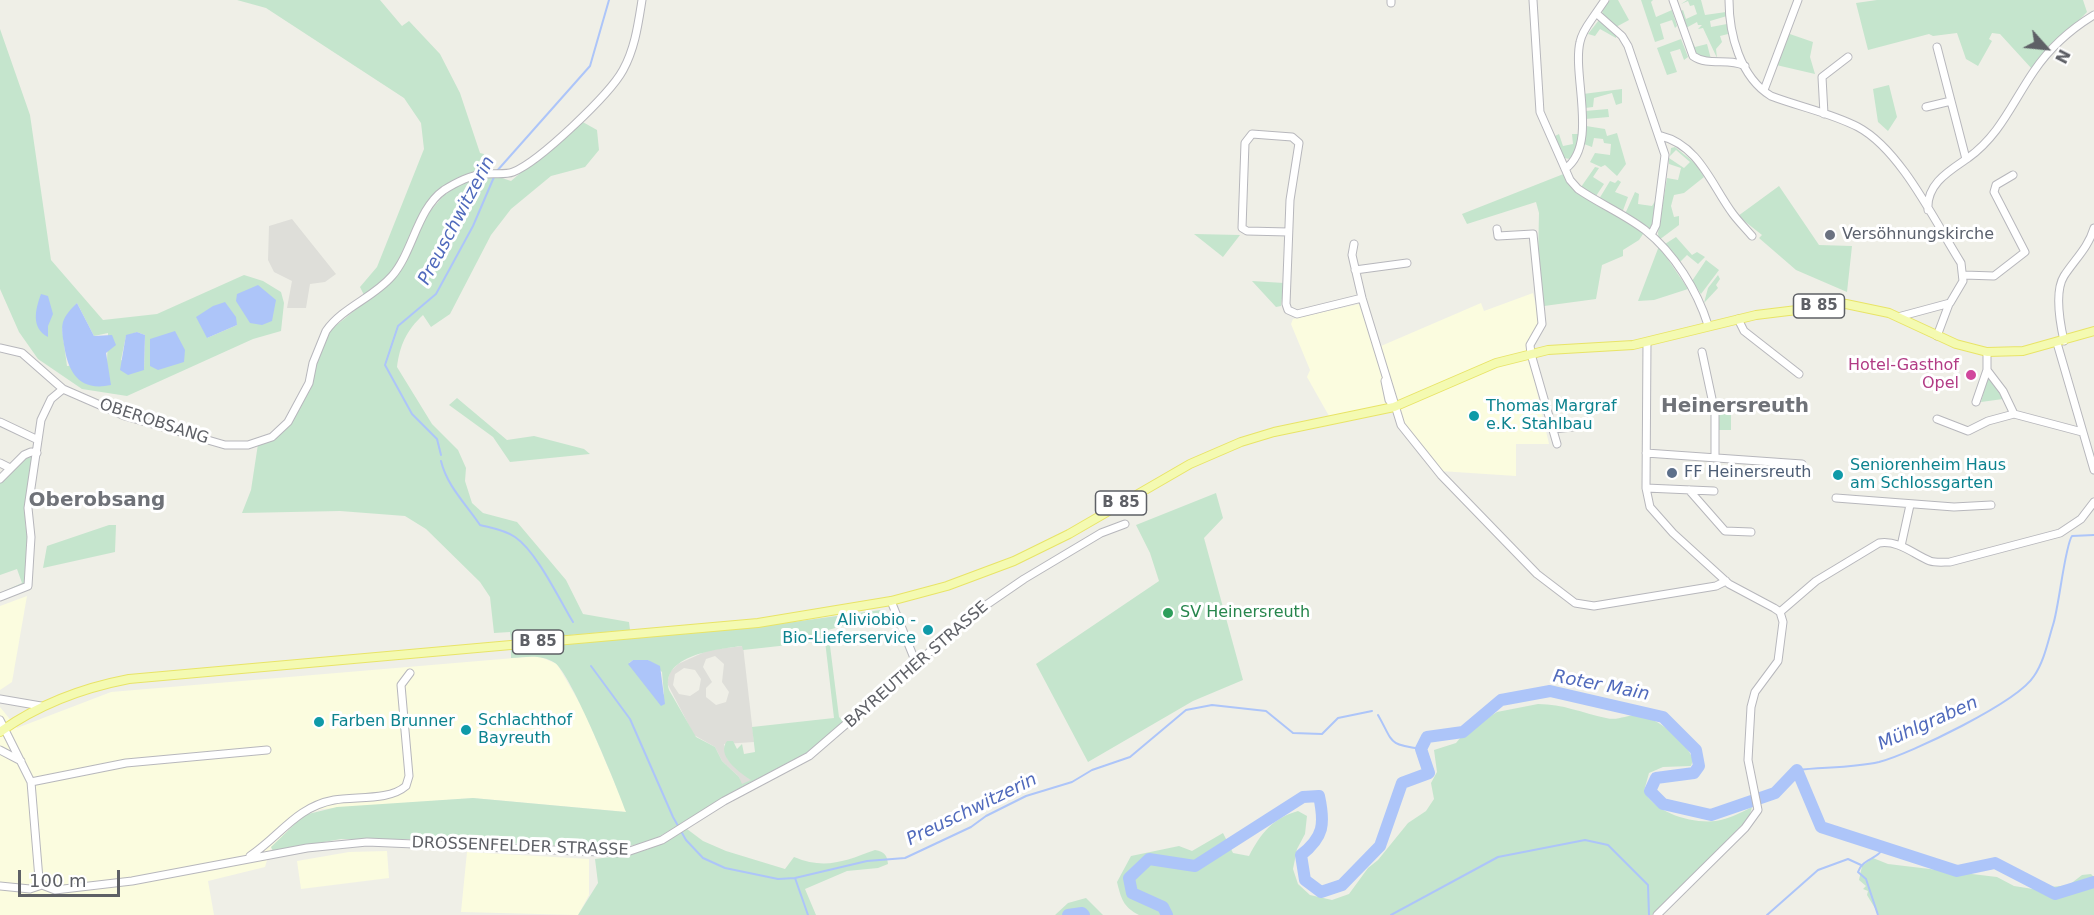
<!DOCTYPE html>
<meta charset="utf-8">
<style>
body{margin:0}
#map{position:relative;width:2094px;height:915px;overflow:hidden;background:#efefe7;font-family:"DejaVu Sans",sans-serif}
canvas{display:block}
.north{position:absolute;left:2016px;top:18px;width:60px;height:60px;-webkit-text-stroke:4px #fff;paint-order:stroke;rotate:117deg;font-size:16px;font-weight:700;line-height:24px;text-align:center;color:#5e6066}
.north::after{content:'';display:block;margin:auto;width:21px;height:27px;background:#5e6066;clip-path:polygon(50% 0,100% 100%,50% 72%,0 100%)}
.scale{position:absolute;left:18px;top:870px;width:102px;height:27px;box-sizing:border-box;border:3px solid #5e6066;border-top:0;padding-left:8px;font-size:18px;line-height:21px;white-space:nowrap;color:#5e6066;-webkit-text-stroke:4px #fff;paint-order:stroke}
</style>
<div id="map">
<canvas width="2094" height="915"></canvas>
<div class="north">N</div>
<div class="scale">100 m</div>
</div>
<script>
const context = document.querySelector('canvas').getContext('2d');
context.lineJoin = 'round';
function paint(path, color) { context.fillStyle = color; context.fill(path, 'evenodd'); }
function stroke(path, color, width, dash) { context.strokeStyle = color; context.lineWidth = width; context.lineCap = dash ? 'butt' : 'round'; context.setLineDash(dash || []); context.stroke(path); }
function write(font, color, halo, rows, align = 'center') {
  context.font = font + ' "DejaVu Sans",sans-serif'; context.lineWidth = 6; context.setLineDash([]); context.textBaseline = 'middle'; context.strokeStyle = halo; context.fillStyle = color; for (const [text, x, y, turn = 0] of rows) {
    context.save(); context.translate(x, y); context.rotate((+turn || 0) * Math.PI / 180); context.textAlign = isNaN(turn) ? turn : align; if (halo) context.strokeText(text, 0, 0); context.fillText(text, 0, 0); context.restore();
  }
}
paint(new Path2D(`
 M1533 293 1540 323 1527 349 1549 444H1516V476L1440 471 1389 404 1329 416 1307 377 1310 370 1291 324 1293 319 1359 304 1374 349 1481 303 1484 311Z
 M27 596 12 682 0 690V606Z
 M538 656 557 664 583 709 627 812 473 798 322 809 304 815 271 847 265 867 208 881 214 915H0V707L17 728 111 692Z
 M387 851 389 878 301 889 297 861 349 852Z
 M467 852 589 859V895L578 915 461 912Z`), '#fbfcdf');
paint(new Path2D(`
 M292 219 336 274 325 282 310 284 306 308H287L292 281 274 272 268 260 269 226Z
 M743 646 754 742 724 744 728 760 752 780 741 785 739 777 722 761 715 747 694 735 667 683 670 672 678 664 709 650ZM715 656 724 664 722 682 729 692 726 702 716 705 706 697V688L712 682 703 667 706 659ZM684 668 695 670 701 679 699 690 690 696 679 694 673 685 675 674Z`), '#deded9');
paint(new Path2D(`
 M237 0H380L402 26 409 21 440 54 460 93 480 153 484 154 480 172C421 182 420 228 392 271 386 280 373 288 364 295L360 287 377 267 424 149 421 123 404 98 266 8Z
 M1610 0H1618L1629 20 1616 27 1603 16 1602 9Z
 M1641 0H1653L1651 2 1656 17 1672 10 1677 26 1675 28 1672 20 1660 24 1664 39 1655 42Z
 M1687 0H1701L1705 15 1726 12 1727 16 1710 21 1711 27 1727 24 1728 34 1720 36 1722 42 1716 49 1717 58 1703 28 1698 29 1702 25H1698L1697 22 1684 29 1679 12 1683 10 1686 19 1697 14 1694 5 1690 6 1688 1 1681 4Z
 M1877 0H2083L2087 12 2032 69 2000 34 1992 33 1989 39 1992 41 1978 66 1966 59 1957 33 1933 36 1929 34 1868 50 1856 3Z
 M1599 20 1616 36V38L1600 29 1595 36 1588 34Z
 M0 29 30 115 51 260 103 320 157 314 244 275 263 281 281 292 284 303 281 331 253 339 127 396 82 389 38 359 19 332 0 289ZM77 303 94 336 108 333 107 363 67 366 62 329ZM225 303 237 325 207 338ZM137 332 145 335 144 370 121 360 126 336Z
 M1784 32 1813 42 1810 57 1815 74 1772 64Z
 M1691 38 1695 47 1707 44 1711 59 1696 56 1688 39Z
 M1681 39 1688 57 1684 60 1680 49 1670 52 1677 72 1667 75 1657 48Z
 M1889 85 1897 117 1888 131 1878 122 1873 89Z
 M1622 89V103L1616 105 1612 93 1594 98 1593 107 1585 108 1583 94Z
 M1608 109 1609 117 1585 119V111Z
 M581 121 597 130 599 150 585 167 551 176 511 209 491 235 450 314 431 327 423 315C406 331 400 345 397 367L432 424 458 450 466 468 465 481 472 503 483 513 517 522 566 580 583 614 629 622 630 630 511 640 510 632 494 633 490 597 480 582 426 529 405 516 340 511 242 513 251 490 258 444 275 440 300 397 328 332 396 277 427 215 444 195 464 182 478 178 499 177 511 181Z
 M1586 126 1605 129 1607 136 1617 133 1626 164 1617 176 1605 165 1601 167 1590 162 1595 153 1610 155 1611 144 1604 143 1603 139 1594 138 1592 147 1584 144Z
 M1559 134 1563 146 1573 144 1572 134H1578L1576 151 1570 159 1564 158 1555 136Z
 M1675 147 1696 164 1704 177 1684 193 1674 195 1671 206 1674 217 1679 216V225L1659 240 1658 233 1667 178 1678 180 1681 168 1669 164V158L1684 168 1690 162 1676 150 1670 156 1671 148Z
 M1595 167 1599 168 1593 177 1604 184 1596 196 1581 187Z
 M1566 173 1569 180 1645 231 1639 240 1623 250V256L1602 265 1596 299 1544 306 1538 258 1539 213 1536 202 1467 224 1462 214Z
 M1618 180 1621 182 1615 192 1628 197 1622 213 1599 199 1610 181 1615 183Z
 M1779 186 1819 245 1852 246 1847 292 1796 270 1759 238 1762 235 1738 216Z
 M1635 192 1639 194 1638 204 1652 206 1657 198 1653 222 1649 230 1625 214Z
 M1194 234 1240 235 1223 257Z
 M1676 237 1692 255 1697 252 1705 257 1698 264 1687 255 1680 262 1665 244Z
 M1659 246 1688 289 1654 300 1638 301Z
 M1706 260 1719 270 1701 294 1692 281Z
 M1718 275 1720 279 1716 285 1718 288 1704 303 1708 288Z
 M1252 281 1284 283 1281 306 1276 307Z
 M1988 377H1990L2003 399 1981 402Z
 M457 398 507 440 534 436 584 449 590 454 510 462 493 437 449 405Z
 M1719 413 1731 414V430H1719Z
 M29 456 35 458 25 522 30 553 25 583 0 593 22 583 17 569 0 575V483Z
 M1216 493 1223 518 1204 538 1243 680 1193 701 1088 762 1036 664 1159 581 1150 553 1136 525Z
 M109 525H116L115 552 43 568 47 546Z
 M880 610 888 614 828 630 839 717 844 722 812 750 738 789 652 841 629 846 589 847 422 839H341L273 851 271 847 304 815 337 807 473 798 626 812C618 789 571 674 555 663 541 654 527 657 511 658V649L764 626ZM825 641 834 718 752 727 755 752 744 754 742 744 737 749 733 741H727C716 756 739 772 751 780L742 784 739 777 722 761 715 747 696 737 669 690C660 655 718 649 742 646L743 650ZM633 660H648L662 672 664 695 629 663Z
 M1538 704C1563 704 1582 713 1606 718 1618 721 1626 715 1637 715 1656 716 1688 742 1693 760L1691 766 1663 767 1649 773 1644 791C1655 813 1692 824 1716 821 1729 819 1740 813 1752 807L1749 818 1652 915H1139C1123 907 1121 898 1117 882L1131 856 1179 846 1192 851 1223 833 1233 853 1249 856C1261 833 1273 818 1298 811L1307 816 1305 834 1297 849 1293 869 1298 884 1310 895 1332 900 1349 894 1368 868 1378 860 1408 823 1426 811 1434 799 1431 783 1437 772 1434 750 1456 743 1465 732 1497 712Z
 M687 829 703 841 726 851 785 869 794 857C825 870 845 861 875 850 885 852 887 855 888 864L878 868 847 871 805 889 816 915H578L598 883 595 859C636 854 651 852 687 829Z
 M1873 858 1888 864 1997 877 2014 886 2033 889 2069 885 2082 875 2091 874 2094 877V915H1879L1867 895 1868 891 1863 889 1866 886 1859 880 1862 866Z
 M1086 898 1103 915H1055L1068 903Z`), '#c5e5cd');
paint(new Path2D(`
 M258 285 276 300 272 321 262 325 250 323 236 301 237 294Z
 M41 294 48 296 53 314 48 326V337C31 328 35 310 41 294Z
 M225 302 236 317 237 325 207 338 196 317 213 306Z
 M77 303 94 336 112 335 116 345 106 353 111 385C79 392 68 372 64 345 63 338 61 329 63 322 65 315 72 308 77 303Z
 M175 331 185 350 184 362 158 370 150 366V339Z
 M137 332 145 335 144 370 128 375 120 370 126 335Z
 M633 660H648L660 666 665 704 661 706 628 664Z`), '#adc5f9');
stroke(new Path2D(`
 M496 172 590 66 609 0
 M441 455 437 439 412 414 385 365 398 326 436 294 473 226 494 177
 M441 461C447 486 466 504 480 525 492 528 505 530 515 537 537 552 559 599 573 622
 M591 666 630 719 673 817 686 840 703 858 725 868 778 879 795 878 867 861 905 858 971 827 986 816 1026 796 1072 782 1092 770 1130 757 1186 710 1212 705 1266 711 1293 733 1322 734 1338 718 1372 711
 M1378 715C1394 743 1387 744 1421 749
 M1797 770C1823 767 1853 768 1879 762 1910 754 2018 702 2034 676 2044 662 2048 641 2053 625 2059 607 2065 545 2072 536L2094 535
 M795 878 808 915
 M1391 915 1498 857 1585 840 1608 845 1648 885 1649 915
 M1767 915 1818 870 1848 859 1861 865
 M1878 915 1866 879 1858 872C1863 858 1876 860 1883 849`), '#adc5f9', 2);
stroke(new Path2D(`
 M1068 915 1082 913 1084 915
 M1167 915 1163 907 1132 893 1129 878 1149 859 1195 866 1303 797 1319 796C1325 824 1324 837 1301 855L1305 880 1321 892 1342 885 1380 846 1402 783 1429 773 1421 749 1427 737 1463 732 1501 700 1550 691 1663 717 1696 750 1699 766 1694 773 1656 778 1650 791 1663 804 1711 815 1775 793 1797 770 1821 827 1957 871 1995 863 2055 894 2094 882`), '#adc5f9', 12);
const minor = new Path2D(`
 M1533 0 1540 112 1570 180 1578 189C1600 204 1624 214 1645 230 1674 253 1697 290 1708 325
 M1605 0 1596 13 1622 36 1628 46 1665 155 1656 225 1651 235
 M1673 0 1693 56C1709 67 1728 57 1745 66
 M1729 0C1729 34 1740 77 1771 96 1800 107 1831 113 1858 127 1901 150 1935 222 1961 263L1963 281 1950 303 1898 317
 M1391 3V0
 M1937 47 1966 159
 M1764 90 1798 0
 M1926 107 1951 101
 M1824 114 1822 77 1848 57
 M1661 136C1699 145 1712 186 1733 214 1739 222 1746 229 1752 236
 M1565 169C1599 145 1572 76 1580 42 1582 31 1590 22 1596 13
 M1928 210C1926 184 1949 171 1968 158 2000 135 2012 103 2034 71 2049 49 2071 29 2094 15
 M1497 229 1498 236 1533 234 1542 324 1530 345 1531 354 1557 444
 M1288 232 1247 231 1242 228 1245 143 1252 134 1292 137 1299 143 1290 200 1286 304 1288 310 1297 314 1362 298
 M1354 244 1352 255 1362 298 1401 425 1441 475 1537 574 1575 603 1594 606 1716 586 1726 581
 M1355 270 1407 263
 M1964 275 1994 276 2025 252 1994 192 1996 185 2013 175
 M1738 319 1744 331 1799 374
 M1937 336 1949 304
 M2064 341C2060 323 2054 292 2064 276 2075 259 2088 248 2094 228
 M1647 342 1646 488 1650 507 1673 533 1729 584 1774 608 1780 612 1783 622 1778 661 1755 692 1751 707 1748 760 1758 810 1745 828 1657 915
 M2057 343 2094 470
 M0 348 22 353 63 389 125 416 225 445H248L272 437 288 422 309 383 313 363 326 331C343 307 373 298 392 276 413 252 417 209 444 190 457 182 470 175 486 174 495 173 505 175 513 172 539 162 610 94 623 70 635 48 638 25 642 0
 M1702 352 1715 413V458
 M1987 352V370L2003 391 2014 414
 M1385 381 1389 400 1394 407
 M1976 402 1987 370
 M1937 419 1968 431 1988 421 2014 414 2082 432
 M0 422 38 440
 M1553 429 1582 426
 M1646 453 1802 464
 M0 463 10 468
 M0 479 24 455 31 452 37 453
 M1646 488 1714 491
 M1689 490 1725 531 1751 532
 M1836 498 1954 507 1991 505
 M1901 546 1910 505
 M0 597 28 586 31 537 28 508 41 420 51 399 63 389
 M891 601 916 663
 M1780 612 1816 581 1879 543C1899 540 1913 554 1930 561 1936 563 1943 562 1950 562L2060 533 2081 519 2094 502
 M0 699 41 706
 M0 720 31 782 39 879 42 885
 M0 750 21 761
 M31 782 126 763 267 750
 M250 856C280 836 296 807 334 800 356 796 389 801 406 786L409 776 401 685 410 673
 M42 885 55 890 132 881 307 848 367 842 624 853 662 840 724 801 809 756 976 612 1024 579 1101 533 1125 524
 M0 886 30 889 42 885`);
const major = new Path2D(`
 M0 732C39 704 82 688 129 679L758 623 891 601 947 586 1014 561 1069 534 1190 464 1241 442 1274 432 1394 407 1496 363 1548 350 1633 345 1756 315 1846 304 1889 313 1956 344 1987 352 2023 351 2094 331`);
stroke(minor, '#b7b7bc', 9);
stroke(major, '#e8e467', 10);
stroke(minor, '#fff', 7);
stroke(major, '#f4fab1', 8);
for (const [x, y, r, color] of [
 [1830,235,6,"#6b7280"],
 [1971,375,6,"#d1479c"],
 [1474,416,6,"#0f9aa8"],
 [1672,473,6,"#5c6f8a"],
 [1838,475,6,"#0f9aa8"],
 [1168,613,6,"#2e9e5b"],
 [928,630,6,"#0f9aa8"],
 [319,722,6,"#0f9aa8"],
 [466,730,6,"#0f9aa8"]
]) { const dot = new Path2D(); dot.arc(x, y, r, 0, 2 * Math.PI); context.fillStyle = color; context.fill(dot); stroke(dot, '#fff', 2); }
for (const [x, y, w] of [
 [1819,306,51],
 [1121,503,51],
 [538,642,51]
]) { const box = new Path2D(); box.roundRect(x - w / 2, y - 12, w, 24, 4.5); context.fillStyle = '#fff'; context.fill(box); stroke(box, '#5e6066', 1.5); }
write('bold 15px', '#5e6066', null, [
 ["B 85",1819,306],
 ["B 85",1121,503],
 ["B 85",538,642]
]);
write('16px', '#5b616d', '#fff', [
 ["Versöhnungskirche",1842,235]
], 'left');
write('16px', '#b23c85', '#fff', [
 ["Hotel-Gasthof",1959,366],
 ["Opel",1959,384]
], 'right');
write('16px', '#0d838f', '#fff', [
 ["Thomas Margraf",1486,407],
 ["e.K. Stahlbau",1486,425],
 ["Seniorenheim Haus",1850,466],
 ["am Schlossgarten",1850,484],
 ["Aliviobio -",916,621,"right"],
 ["Bio-Lieferservice",916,639,"right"],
 ["Schlachthof",478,721],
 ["Bayreuth",478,739],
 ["Farben Brunner",331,722]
], 'left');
write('16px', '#5e6066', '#fff', [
 ["OBEROBSANG",154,422,18],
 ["BAYREUTHER STRASSE",917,665,-41],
 ["DROSSENFELDER STRASSE",520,847,2]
]);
write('16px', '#4e5e75', '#fff', [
 ["FF Heinersreuth",1684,473]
], 'left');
write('16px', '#27864d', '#fff', [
 ["SV Heinersreuth",1180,613]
], 'left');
write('italic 18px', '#506abc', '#fff', [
 ["Preuschwitzerin",457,221,-62],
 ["Roter Main",1601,686,11],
 ["Mühlgraben",1928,724,-24],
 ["Preuschwitzerin",972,810,-26]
]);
write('bold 20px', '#6f7278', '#fff', [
 ["Heinersreuth",1735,407],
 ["Oberobsang",97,501]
]);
</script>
